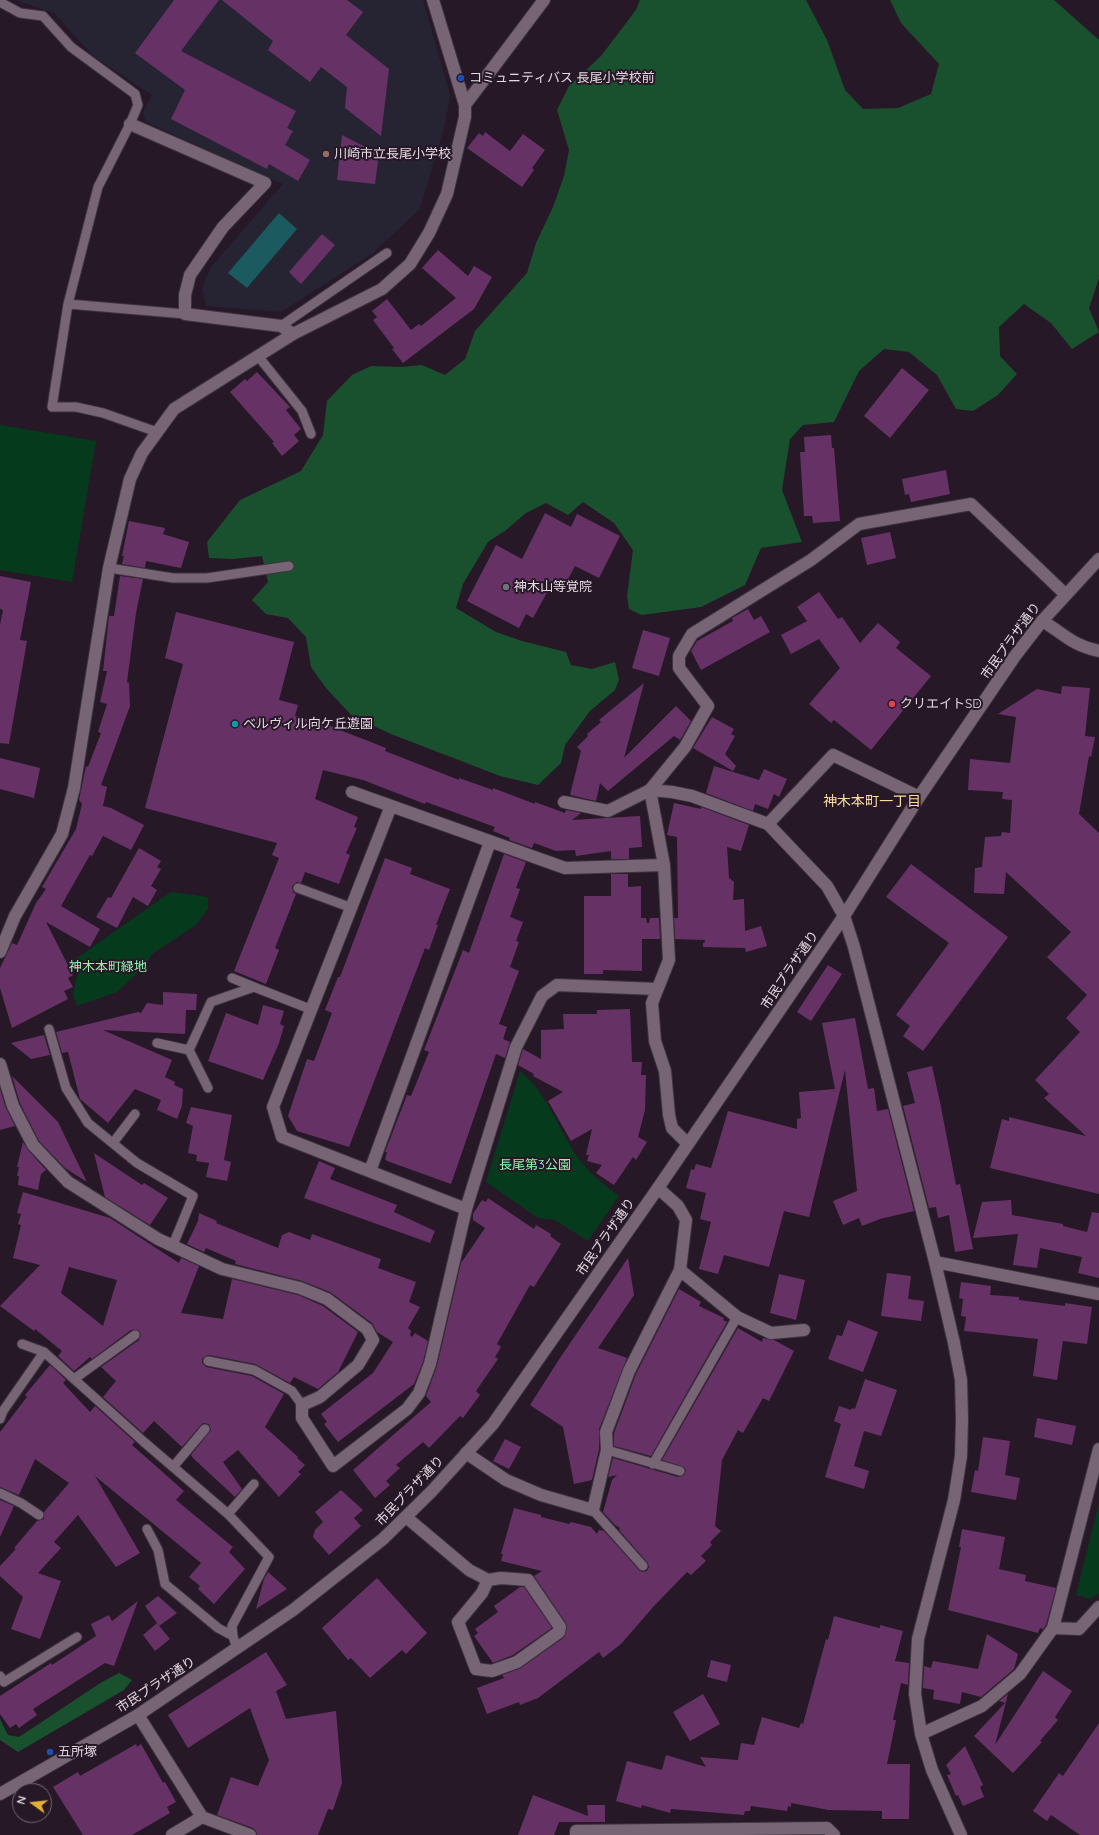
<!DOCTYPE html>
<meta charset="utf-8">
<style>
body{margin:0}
#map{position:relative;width:1099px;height:1835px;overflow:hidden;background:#271827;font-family:Quicksand,sans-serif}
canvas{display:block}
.north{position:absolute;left:12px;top:1783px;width:40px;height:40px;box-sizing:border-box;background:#271827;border:1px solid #736673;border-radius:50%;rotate:285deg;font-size:11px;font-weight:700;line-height:16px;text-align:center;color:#e5dae4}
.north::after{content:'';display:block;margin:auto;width:14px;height:18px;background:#e4ae35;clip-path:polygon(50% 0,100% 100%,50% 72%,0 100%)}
</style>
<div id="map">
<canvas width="1099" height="1835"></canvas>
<div class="north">N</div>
</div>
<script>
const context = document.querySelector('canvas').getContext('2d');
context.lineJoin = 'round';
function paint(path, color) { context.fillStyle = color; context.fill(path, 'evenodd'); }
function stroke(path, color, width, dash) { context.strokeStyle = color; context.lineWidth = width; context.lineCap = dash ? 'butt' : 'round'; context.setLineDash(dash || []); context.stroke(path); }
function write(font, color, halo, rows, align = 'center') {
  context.font = font + ' Quicksand,"Noto Sans JP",sans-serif'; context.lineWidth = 4; context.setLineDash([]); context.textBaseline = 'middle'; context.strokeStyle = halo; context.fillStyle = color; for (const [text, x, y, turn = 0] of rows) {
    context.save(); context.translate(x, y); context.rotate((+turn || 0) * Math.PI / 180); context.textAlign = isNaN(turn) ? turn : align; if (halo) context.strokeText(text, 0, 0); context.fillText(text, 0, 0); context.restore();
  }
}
paint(new Path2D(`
 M16 0H423L450 95 445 124 420 209 373 253 281 312 206 306 202 288 211 267 283 184 146 122 143 112 152 95 93 56 54 13Z`), '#262333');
paint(new Path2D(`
 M0 425 96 441 72 582 0 570Z
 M171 892 208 897V909L196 925 152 954 144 967 117 992 77 1006 73 994 78 972 74 960Z
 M520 1071C550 1096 557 1128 578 1158 589 1173 604 1185 619 1196L588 1241 555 1220 538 1218 486 1182Z
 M1099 1503V1593L1091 1599 1076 1595Z`), '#053b1c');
paint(new Path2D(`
 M640 0H806L827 40 845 90 863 109 898 108 931 94 939 64 901 23 890 0H1054L1099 40V278L1089 308 1099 332 1072 349 1051 323 1024 304 999 327 1000 356 1017 374 998 395 973 411 956 409 937 375 909 352 884 349 859 371 834 422 803 425 790 439 782 490 802 542 761 548 745 585 701 607 642 615 629 609 627 596 633 550 614 523 583 502 568 515 546 503 526 513 506 530 488 542 463 584 456 608 496 632 522 641 566 652 571 665 592 669 615 662 619 680 615 690 590 711 565 745 561 763 538 785 500 776 391 734 352 716 326 688 311 667 306 637 288 618 266 614 252 600 268 582 262 556 233 559 209 558 207 542 240 500 301 471 323 435 327 401 352 375 371 366 402 367 422 365 445 375 465 359 475 331 527 273 536 243 553 207 564 176 569 150 557 110 569 86 601 56 636 10Z
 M119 1673 132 1680 124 1690 18 1752 0 1740V1719L8 1735 19 1737 102 1682Z`), '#19512f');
paint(new Path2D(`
 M279 213 297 229 247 288 228 273Z`), '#1b5a5e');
paint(new Path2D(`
 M174 0H219L181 51 296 111 287 128 293 131 285 145 310 160 298 181 269 164 267 169 171 119 185 90 135 53Z
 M222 0H347L363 12 346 35 389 69 381 136 345 108 347 87 321 67 310 82 268 50 273 41Z
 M485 132 510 151 523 134 545 150 532 168 534 170 522 187 467 148 479 133 483 136Z
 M342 135 379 154 375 184 337 180Z
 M322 234 335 245 301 284 289 272Z
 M438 250 468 276 474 266 492 277 474 309 403 363 392 349 394 348 373 320 377 317 372 311 387 299 411 330 419 324 421 326 456 298 422 268Z
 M902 368 929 390 890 438 864 416Z
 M257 372 290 407 286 410 301 429 294 435 299 441 282 456 272 443 274 442 230 392 245 379 247 381Z
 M831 435 832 448H834L840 521 813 523 812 516H804L800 452H805L804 437Z
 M946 470 950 494 911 502 909 494 905 495 902 479Z
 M545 513 571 527 577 514 620 536 599 578 575 566 561 593 550 587 533 618 526 614 519 628 467 601 496 545 522 559Z
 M129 521 165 528 163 534 189 542 181 568 146 561 145 568 122 564 124 556H122Z
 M890 532 896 558 867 565 861 538Z
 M0 576 31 582 20 640 27 641 9 744 0 743V625L3 610 0 609Z
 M120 576 143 579 136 613 127 682 129 683 130 706 101 785 107 787 103 806 111 808 144 825 131 850 103 836 92 856 90 855 61 906 100 929 90 947 46 922 73 975 68 978 73 987 64 991 68 999 12 1028 0 988V968L12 943 17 945 36 903 46 889 42 887 76 829 82 804 79 800 86 766 88 767 101 733 98 732 107 704 100 702 107 671H103L109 616H114Z
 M819 592 838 619 842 617 860 643 878 623 900 642 896 648 931 676 871 750 834 720 831 723 809 704 840 668 819 639 791 654 781 635 807 621 797 607Z
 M748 609 754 620 761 616 770 632 701 670 691 651 697 641 733 621 732 618Z
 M176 612 294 642 279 700 298 705 295 716 341 729 340 730 386 748 385 751 459 780V778L493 790V788L535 804V802L565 813 566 810 581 813 572 820 640 816 642 847 629 848V859H611V851L576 856 575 850 556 851 534 843 532 848 509 840 510 838 493 831 495 827 426 802 425 804 363 780 323 770 315 799 358 817 354 827 357 828 346 853 350 855 339 884 305 872 301 883 297 882 292 886 293 892 296 894 275 948 279 950 266 984 234 971 279 858 272 855 277 843 145 808 183 664 165 658Z
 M643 630 670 638 659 676 632 668Z
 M644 683 624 758 676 706 691 721 680 740 674 736 608 791 600 783 596 801 570 795 581 751 577 747 588 736 587 734 601 722 599 720Z
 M1062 686 1090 688 1085 736 1095 737 1091 757 1089 756 1079 814 1099 833V1194L990 1168 1002 1119 1009 1121V1117L1086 1136 1044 1098 1049 1094 1035 1080 1080 1032 1066 1018 1087 995 1047 957 1071 932 1006 872 1004 894 974 893 975 868 982 867 985 837 1001 836 1002 832 1010 833 1012 800 1002 799 1003 792 968 790 970 759 1010 763 1016 717 998 714 1037 689 1061 694Z
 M712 717 734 729 731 734 735 736 725 754 736 766 733 771 693 748Z
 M0 758 40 768 34 798 0 789Z
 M714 766 759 780 764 769 787 779 779 797 774 794 768 809 755 804 753 811 706 793Z
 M674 803 701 809V807L749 825 741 851 727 847 729 878 734 882 733 900 744 899 745 931 761 926 767 946 746 952 745 948 703 947V943L705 942V940L675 939 674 918H678L677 837 667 835Z
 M139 848 161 861 157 867 161 869 151 886 157 890 148 906 133 897 117 928 96 917 108 897 111 898Z
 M504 854 526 862 516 888 520 889 510 917 523 922 516 941 519 942 510 967 519 971 499 1024 507 1027 503 1039 510 1042 505 1058 496 1054 451 1184 387 1161 385 1159 387 1152H385L407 1095 411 1096 429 1052 424 1050 463 950 469 953Z
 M385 858 412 868 410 874 450 889 436 925H438L429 950 425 948 349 1147 297 1131 288 1116 307 1059 314 1061 332 1013 325 1010 338 977H340Z
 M911 864 1008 937 923 1051 903 1036 910 1026 896 1015 949 943 886 897Z
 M611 874H628V887L641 886V918H646L647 923H649L650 918H659L660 939H642V971L603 970V974H584V896H611Z
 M828 965 842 974 811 1021 797 1012Z
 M163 992 197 994 196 1010H186L185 1034 103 1030 172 1060 165 1077 175 1082 174 1085 183 1089 182 1106 177 1119 157 1110 161 1100 135 1089 108 1123 80 1099 68 1052 62 1053 56 1032 138 1012 141 1013 147 1003 163 1005Z
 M263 1005 284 1011 280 1024 284 1026 279 1043 263 1080 208 1061 226 1013 258 1025Z
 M630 1009 632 1062H642L641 1075H646L645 1110 638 1137 647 1142 636 1160 633 1157 614 1185 596 1173 602 1165 587 1161 589 1155H586L592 1129 571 1141 548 1101 563 1092 533 1076 534 1074 518 1065 523 1049 541 1059V1030L564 1029 563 1014H597V1010Z
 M855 1018 868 1089 874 1088 877 1111 888 1109 914 1211 880 1219 862 1226 859 1218 843 1225 833 1201 857 1191 845 1070 809 1217 784 1211 769 1267 724 1255 718 1274 699 1269 711 1222 700 1219 706 1193 686 1188 691 1169 694 1170 696 1164 711 1168 728 1111 797 1129V1119L801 1118 799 1092 835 1089 822 1023Z
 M44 1035 50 1055 31 1059 11 1043Z
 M932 1066 940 1102 956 1185 960 1184 973 1249 955 1252 949 1215 938 1218 936 1207 929 1208 903 1106 915 1103 907 1072Z
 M12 1076 58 1122 87 1182 65 1168 39 1141 20 1103Z
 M0 1089 6 1108 15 1126 0 1130Z
 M191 1107 232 1115 224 1160 231 1162 227 1181 206 1177 209 1163 196 1161 197 1155 188 1153 193 1126 186 1123Z
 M23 1142 28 1150 46 1170 41 1174 38 1190 18 1185 19 1176H17L19 1167H17Z
 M94 1153 142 1185 144 1183 168 1198 150 1225 105 1197Z
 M319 1161 335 1168 330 1179 397 1205 394 1212 435 1231 430 1243 304 1198Z
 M23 1192 110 1218 179 1263 181 1258 199 1266 181 1313 223 1319 232 1279 298 1295 323 1306 358 1332 338 1372 318 1389 294 1377 290 1383 255 1364 209 1355 206 1356 202 1359V1363L206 1367 252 1376 284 1394 265 1427 298 1457 297 1458 305 1465 298 1472 301 1474 279 1497 238 1450 223 1462 242 1489 235 1497 193 1458 191 1455 211 1430 209 1424 203 1423 201 1425 182 1447 154 1421 143 1433 103 1397 116 1381 101 1367 139 1340 141 1335 138 1330H131L92 1359 90 1357 74 1371 58 1356 62 1351 35 1329 34 1331 0 1306 40 1265 13 1258 21 1225 18 1224 21 1214 17 1213ZM69 1267 117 1280 103 1326 61 1293Z
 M488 1198 534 1229 536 1225 551 1234 550 1236 561 1244 534 1287 530 1285 497 1344 501 1347 495 1357 498 1359 476 1391 480 1395 463 1418 460 1416 429 1448 423 1442 396 1465 400 1468 386 1481 390 1485 375 1498 353 1470 431 1402 426 1396 437 1366 461 1263 485 1228 473 1220V1214L482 1200 486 1202Z
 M1011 1200 1012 1215 1063 1224V1226L1087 1232 1092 1212 1099 1213V1278L1078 1273 1082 1257 1040 1248 1037 1268 1013 1265 1018 1234 973 1238 982 1202Z
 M199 1213 217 1221 216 1223 278 1248 282 1235 289 1232 310 1240 312 1234 381 1259 378 1268 416 1282 409 1302 420 1307 408 1328 411 1331 410 1335 412 1337 415 1333 428 1341 423 1362 414 1384 338 1442 324 1424 327 1422 321 1414 373 1373 393 1342 377 1332 372 1323 330 1292 302 1281 235 1264 236 1261 206 1248 204 1252 187 1244 198 1221Z
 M628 1258 634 1295 598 1348 627 1358 599 1429V1449L592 1480 574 1484 563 1427 530 1405 560 1358Z
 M887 1273 911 1276 908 1299 924 1301 921 1321 881 1316Z
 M779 1274 805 1280 796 1320 770 1313Z
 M961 1282 991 1286 990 1295 1019 1297V1300L1065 1306V1303L1092 1307 1087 1344 1063 1341 1057 1380 1033 1376 1038 1339 964 1331 966 1317 961 1316 963 1299 959 1298Z
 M679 1289 701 1302 699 1306 724 1318 723 1320 727 1322 651 1456 614 1446V1433L636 1374Z
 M848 1320 878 1332 863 1372 828 1359 837 1335 842 1336Z
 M738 1328 762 1342 763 1338 774 1340 794 1351 769 1401 763 1398 743 1433 738 1430 722 1460 715 1526 721 1531 710 1542 712 1545 701 1556 706 1561 691 1575 687 1572 654 1606 621 1644 603 1658 599 1652 538 1698 520 1705 519 1702 487 1714 477 1688 504 1678 502 1675 521 1668 563 1638 567 1628 566 1623 534 1576 542 1571 501 1561 503 1554H501L514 1508 541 1515V1517L569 1524 571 1522 591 1527 597 1534 599 1530 604 1531 639 1570 642 1572 647 1571 649 1567 647 1562 619 1530 620 1528 615 1525 603 1512 612 1480 617 1475 608 1477 613 1458 678 1477 684 1475 686 1470 684 1467 662 1460Z
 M50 1365 66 1380 63 1383 90 1412 95 1406 135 1442 132 1445 184 1491 176 1500 233 1547 229 1552 245 1569 214 1604 198 1589 200 1586 189 1577 201 1563 95 1476 140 1553 116 1567 78 1515 54 1542 61 1548 38 1573 61 1581 40 1639 11 1629 23 1597 0 1576V1566L16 1549 14 1548 37 1521 44 1519V1512L69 1483 35 1459 19 1495 0 1487V1432L27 1397 25 1395Z
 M865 1379 897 1390 881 1436 864 1431 854 1466 869 1471 864 1489 825 1477 841 1424 834 1421 839 1406 851 1410 852 1408 855 1409Z
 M1037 1418 1076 1426 1072 1445 1034 1437Z
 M983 1437 1010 1441 1005 1475 1020 1478 1016 1500 971 1492 975 1470 978 1471Z
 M505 1439 521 1447 509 1469 493 1461Z
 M341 1490 363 1510 354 1518 361 1526 329 1555 313 1537 315 1530 323 1522 315 1512Z
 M0 1500 14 1506 0 1537Z
 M962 1529 1005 1537 999 1569 1026 1575 1025 1581 1056 1588 1046 1625 1043 1629 1040 1628 1038 1633 948 1610 961 1547H959Z
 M268 1572 287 1589 256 1609 264 1579Z
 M377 1578 427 1633 406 1654 402 1650 370 1678 351 1658 348 1660 322 1628Z
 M520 1587H524L552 1628 513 1655 493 1663 474 1636 478 1633 475 1629 498 1612 494 1606Z
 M158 1596 177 1613 159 1626 145 1606Z
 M138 1601 114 1666 105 1663 33 1709 37 1715 19 1728 16 1724 10 1728 0 1714V1696L51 1663 52 1665 96 1636 91 1624 109 1615 112 1621Z
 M834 1616 875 1627 880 1628V1625L903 1631 895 1661 909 1663 908 1685 901 1683 893 1720H896L887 1764H910L909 1819H882V1811L829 1810 791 1803V1807L788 1806 787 1811 751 1806 750 1811H745L744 1815 671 1809 670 1813 642 1805 641 1808 616 1801 627 1761 662 1770 666 1755 706 1767 700 1757 738 1760 741 1743 754 1745 762 1717 799 1728 801 1723 803 1724 826 1639 828 1640Z
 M157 1623 170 1639 155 1651 143 1635Z
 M987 1634 1018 1654 1014 1669 981 1697 962 1692 960 1704 933 1699 934 1690 923 1688 924 1666 931 1668 933 1661 978 1669Z
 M266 1652 287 1685 276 1691 286 1719 336 1711 342 1783 333 1810 328 1809 318 1835H257L256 1831 253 1828 217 1815 231 1777 258 1786 269 1760 250 1708 188 1748 168 1715Z
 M711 1660 731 1665 727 1682 707 1677Z
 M1043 1671 1072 1691 1055 1717 1058 1720 1040 1741 1042 1742 1013 1773 974 1736 1005 1703 999 1701 1008 1694 995 1745Z
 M703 1694 720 1724 690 1741 673 1712Z
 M1099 1723V1835H1080L1051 1815 1047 1821 1033 1811 1059 1773 1063 1776Z
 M136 1744 137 1747 141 1744 163 1783 165 1782 176 1802 167 1807 170 1813 132 1835H83L53 1787 78 1772 80 1776Z
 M965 1746 983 1785 980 1787 984 1797 963 1806 958 1795 956 1796 947 1775 951 1774 946 1765Z
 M533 1795 588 1816 587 1805H605V1822H559L554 1835H518Z`), '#663266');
const lane = new Path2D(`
 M0 2 20 13 43 16 71 47 135 94 138 105 130 124 98 187 68 304 52 407H76L103 413 157 432
 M68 304 185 314
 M281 326 387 253
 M258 356 302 411 311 434
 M109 568 173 578H207L289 566
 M298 888 352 908
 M232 978 254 987
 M49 1029 66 1088 88 1123 137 1163 193 1196 173 1245
 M157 1043 189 1050 208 1088
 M189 1050 211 1002 254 987 310 1009
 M113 1143 135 1114
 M22 1344 44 1352 144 1442 228 1514 269 1557 232 1626 233 1636 237 1649
 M208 1361 254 1370 292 1391 302 1405
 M74 1379 135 1335
 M0 1419 3 1411 44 1352
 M607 1450 680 1471
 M653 1464 737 1317
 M173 1467 205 1429
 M0 1493 21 1503 39 1515
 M593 1510 643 1566
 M228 1514 254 1484
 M147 1529 158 1550 165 1584 218 1628 233 1636
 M0 1676 4 1682 77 1637`);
const street = new Path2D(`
 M465 105 544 0
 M130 124 265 183 223 227 190 275 185 295V314L281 326 293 334
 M1042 621C1065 634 1071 645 1099 651
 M352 792 565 868 664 865
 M564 802 608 811 650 790 672 792 692 796 768 824 827 886 844 916 854 947 935 1262 954 1343 961 1380 962 1419 961 1456 954 1500 918 1639 915 1694 921 1734 932 1770 961 1835
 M391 806 273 1107 282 1137 466 1209
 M768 824 833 755 919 797
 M0 952 15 916 62 834 74 788 109 568 130 479 142 453 174 409 293 334 382 289 410 264 429 233 447 194 465 117V105L433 0
 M0 1064 13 1106 33 1145 68 1182 158 1239 222 1269 300 1288 327 1299 367 1329 373 1340 358 1365 320 1397 302 1405V1418L333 1466 407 1409 419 1393 430 1364 466 1209 516 1047 542 996 557 985 657 989
 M688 1144 672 1128 669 1115 665 1071 655 1041 652 1003 669 960 664 865 650 790 685 747 708 706 679 668V656L692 634 811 560 859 524 971 504 1065 594
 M370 1171 490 842
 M658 1188 678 1206 686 1220 680 1270 737 1317 771 1333 804 1330
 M935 1262 1099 1294
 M466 1453 506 1480 541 1495 593 1510 607 1450 606 1432 629 1371 680 1270
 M406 1517 469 1570 488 1580 482 1593 458 1622 476 1669 492 1671 517 1662 559 1632 560 1627 528 1580 501 1578 488 1580
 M1053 1628 1099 1449
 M138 1715 202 1817 250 1835
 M921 1734 982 1706 1020 1674 1053 1628 1079 1629 1099 1607
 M172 1835 202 1817
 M576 1835V1831L827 1828 834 1835`);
const secondary = new Path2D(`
 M0 1794 138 1715 293 1610 383 1539 431 1492 493 1424 658 1188 844 916 919 797 1015 656 1042 621 1099 559`);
stroke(lane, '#3f333f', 11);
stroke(street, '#3f333f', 14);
stroke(secondary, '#3f333f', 14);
stroke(lane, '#776576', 9);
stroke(street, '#776576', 12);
stroke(secondary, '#776576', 12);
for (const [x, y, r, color] of [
 [461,78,4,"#1a4fb4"],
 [326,154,4,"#8d6e63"],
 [506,587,4,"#6b7280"],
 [892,704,4,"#e0444e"],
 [235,724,4,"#0f9aa8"],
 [50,1752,4,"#1a4fb4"]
]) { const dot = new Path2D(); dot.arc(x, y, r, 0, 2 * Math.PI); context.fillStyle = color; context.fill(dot); stroke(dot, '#271827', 1.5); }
write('13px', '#e5dae4', '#271827', [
 ["コミュニティバス 長尾小学校前",469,78],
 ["川崎市立長尾小学校",334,154],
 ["神木山等覚院",514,587],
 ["クリエイトSD",900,704],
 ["ベルヴィル向ケ丘遊園",243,724],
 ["五所塚",58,1752]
], 'left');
write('13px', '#e5dae4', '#271827', [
 ["市民プラザ通り",1011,641,-54],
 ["市民プラザ通り",790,970,-56],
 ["市民プラザ通り",606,1237,-55],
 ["市民プラザ通り",410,1491,-46],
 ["市民プラザ通り",156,1685,-33]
]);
write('13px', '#90f3ae', '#271827', [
 ["神木本町緑地",108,967],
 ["長尾第3公園",535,1165]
]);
write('14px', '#fbdda4', '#271827', [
 ["神木本町一丁目",872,802]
]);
</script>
